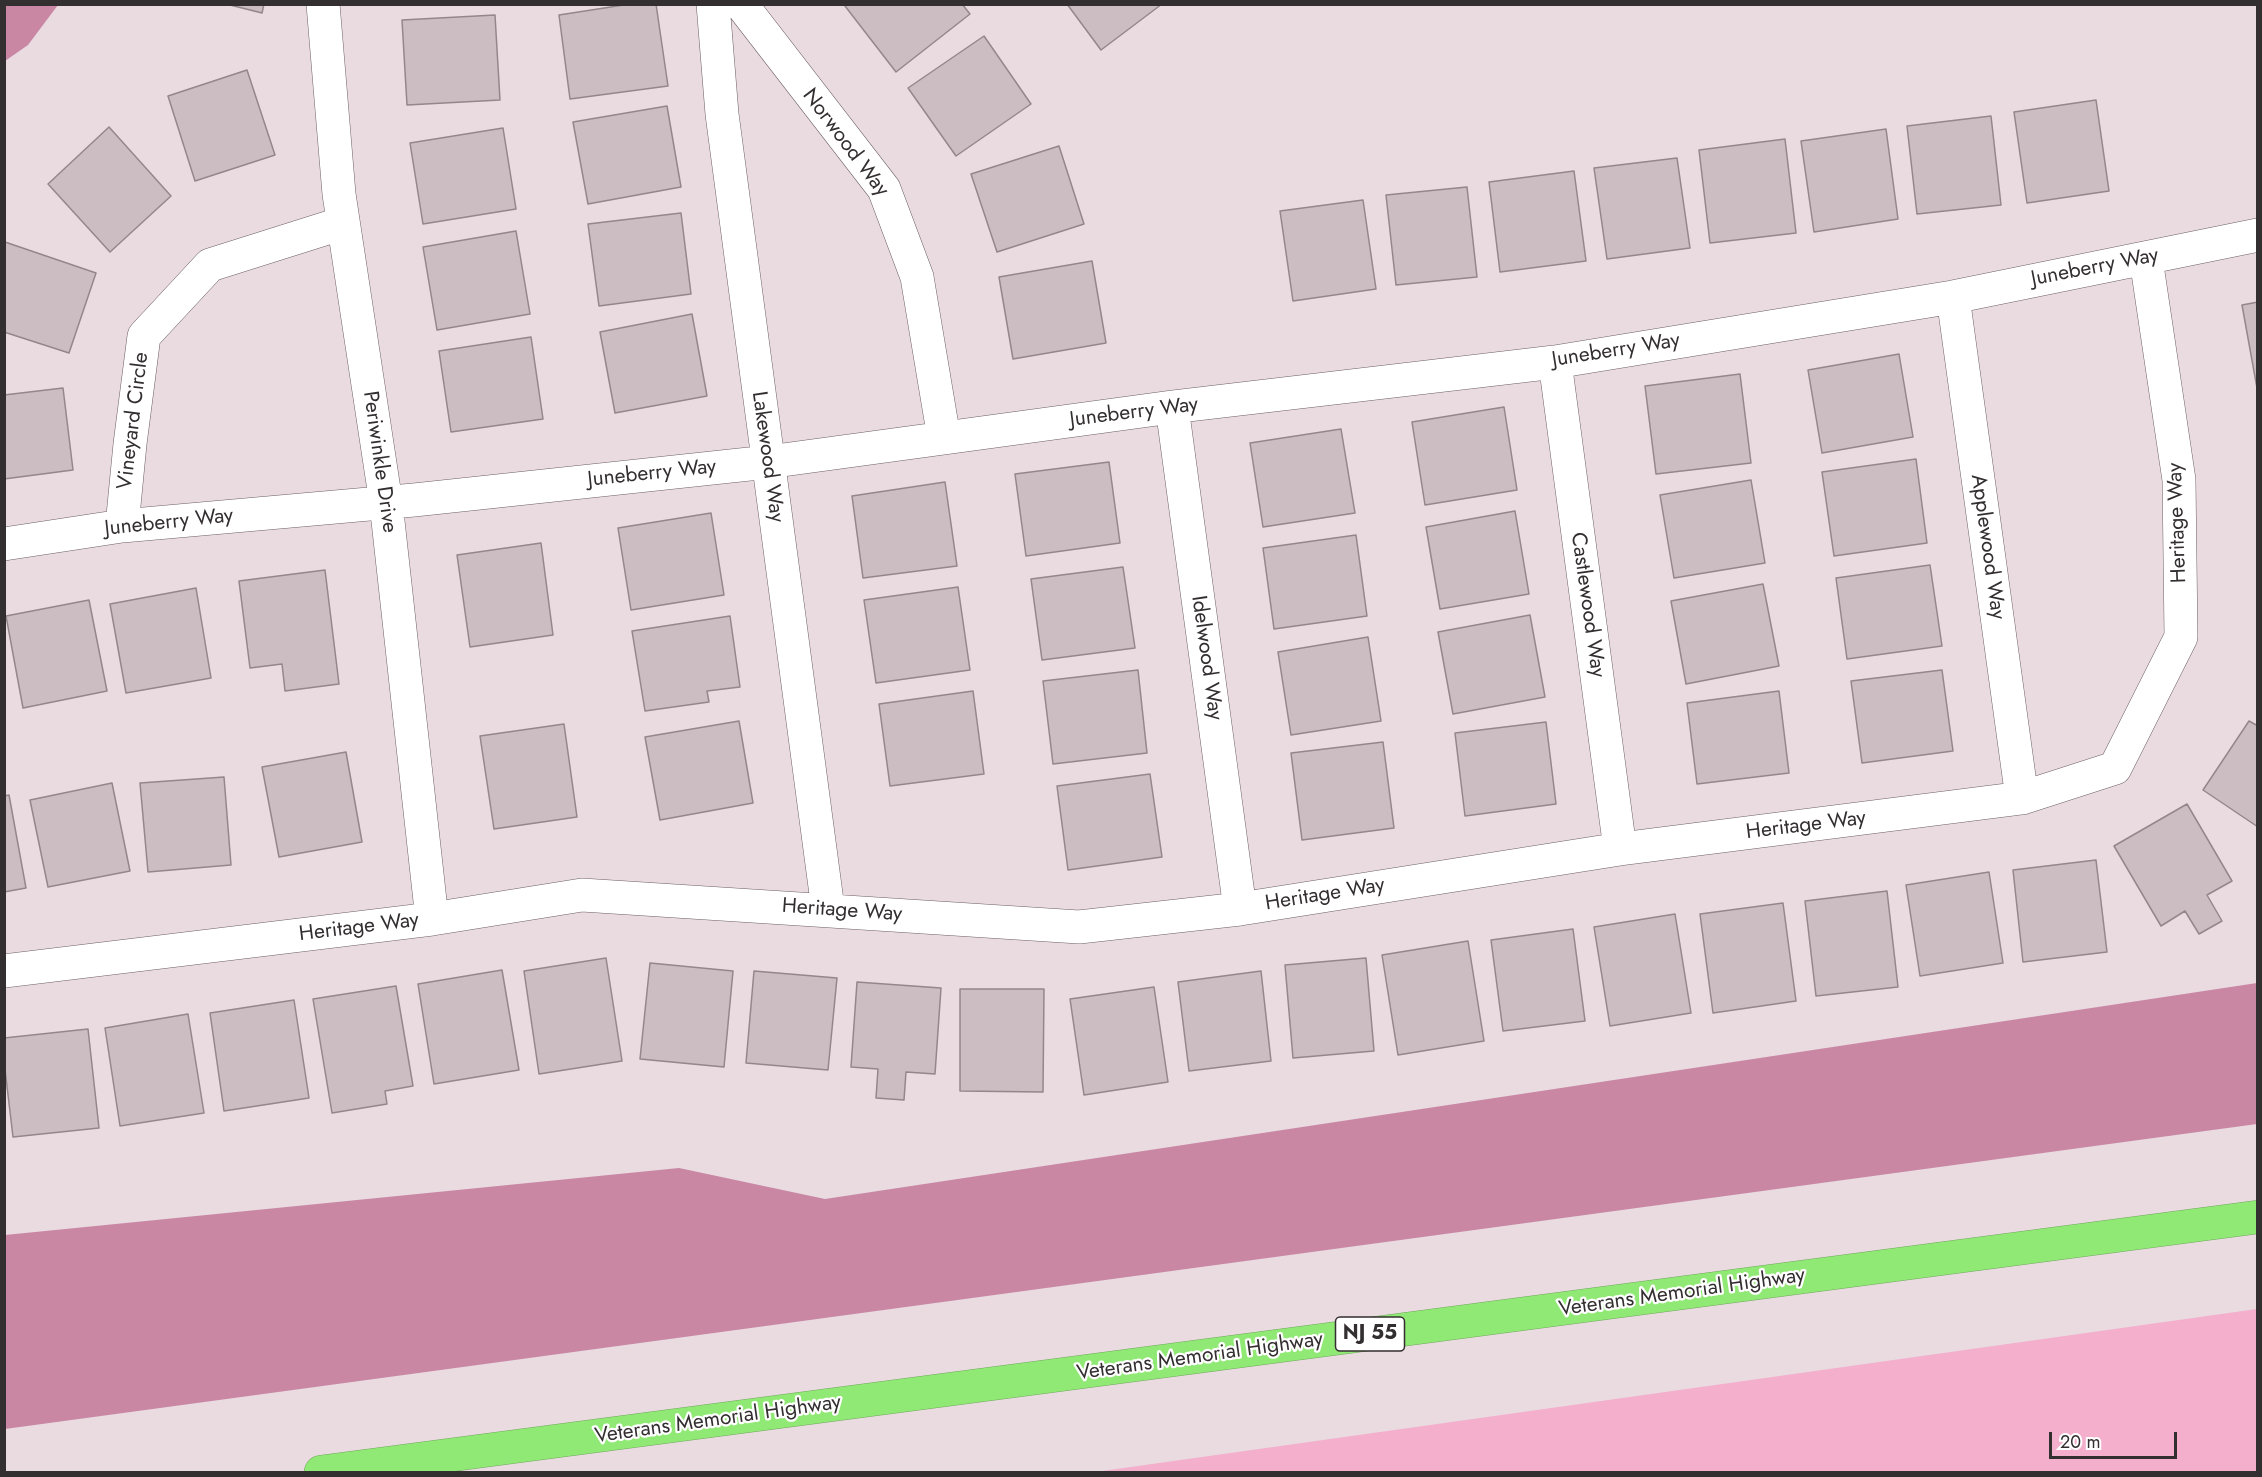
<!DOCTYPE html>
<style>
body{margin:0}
#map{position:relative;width:2262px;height:1477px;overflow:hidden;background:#e9dbe0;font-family:Jost,sans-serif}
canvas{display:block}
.frame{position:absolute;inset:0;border:6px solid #332e30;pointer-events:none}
.scale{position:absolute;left:2049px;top:1432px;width:128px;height:27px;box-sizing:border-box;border:3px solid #332e30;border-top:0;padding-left:8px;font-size:18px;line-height:21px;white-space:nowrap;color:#332e30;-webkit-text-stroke:4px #fff;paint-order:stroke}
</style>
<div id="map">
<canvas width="2262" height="1477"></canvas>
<div class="frame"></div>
<div class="scale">20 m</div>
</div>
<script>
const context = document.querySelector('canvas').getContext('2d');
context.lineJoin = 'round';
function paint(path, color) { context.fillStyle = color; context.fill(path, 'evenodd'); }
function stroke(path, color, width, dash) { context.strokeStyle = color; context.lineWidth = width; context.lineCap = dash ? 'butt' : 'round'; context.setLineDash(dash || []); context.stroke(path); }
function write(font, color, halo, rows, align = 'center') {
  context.font = font + ' Jost,sans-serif'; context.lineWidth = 4.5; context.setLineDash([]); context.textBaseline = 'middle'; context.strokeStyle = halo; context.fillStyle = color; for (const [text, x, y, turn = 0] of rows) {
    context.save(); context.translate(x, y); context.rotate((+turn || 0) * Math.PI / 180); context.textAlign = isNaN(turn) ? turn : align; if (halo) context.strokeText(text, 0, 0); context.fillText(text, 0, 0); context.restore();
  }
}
paint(new Path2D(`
 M2257 1309V1472H1095Z`), '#f3afcc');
paint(new Path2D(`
 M5 4 58 5 28 45 5 61Z
 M2257 983V1124L5 1429V1235L679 1168 825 1199Z`), '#c987a4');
const building = new Path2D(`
 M226 4H264L262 13Z
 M630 4H656L668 86 570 99 559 15Z
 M846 4H962L970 14 896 72 845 6Z
 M1067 4H1162L1101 50Z
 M495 15 500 100 407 105 402 20Z
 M984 36 1031 104 956 156 908 88Z
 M247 70 275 155 195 181 168 96Z
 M2096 100 2109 191 2027 203 2014 112Z
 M667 106 681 187 588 204 573 122Z
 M1991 116 2001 205 1917 214 1907 126Z
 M109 127 171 196 110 252 48 184Z
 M503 128 516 209 423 224 410 143Z
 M1886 129 1898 219 1814 232 1801 141Z
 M1785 139 1796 233 1710 243 1699 150Z
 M1059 146 1084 224 997 252 971 174Z
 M1677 158 1690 248 1607 259 1594 168Z
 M1574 171 1586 261 1500 272 1489 182Z
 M1467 187 1477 277 1396 285 1386 195Z
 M1363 200 1376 289 1293 301 1280 211Z
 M681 213 691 294 599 306 588 224Z
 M516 231 530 314 437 330 423 247Z
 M5 242 96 273 69 353 4 332Z
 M1092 261 1106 343 1013 359 999 277Z
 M2258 302V388H2257L2242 305Z
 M692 314 707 396 615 413 600 332Z
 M531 337 543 419 451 432 439 351Z
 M1899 354 1913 437 1822 453 1808 370Z
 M1740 374 1751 463 1656 474 1645 386Z
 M63 388 73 470 4 479V395Z
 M1504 407 1517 490 1425 505 1412 422Z
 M1341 429 1355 513 1263 527 1250 443Z
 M1916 459 1927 543 1834 556 1822 472Z
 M1109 462 1120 543 1026 556 1015 474Z
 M1751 480 1765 563 1674 578 1660 495Z
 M945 482 957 566 863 578 852 496Z
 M1515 511 1529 594 1440 609 1426 527Z
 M711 513 724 595 631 610 618 528Z
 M1356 535 1367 616 1274 629 1263 548Z
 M541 543 553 635 470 647 457 555Z
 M1930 565 1942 646 1847 659 1836 578Z
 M1123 567 1135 648 1042 660 1031 579Z
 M325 570 339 684 285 691 282 664 250 668 239 581Z
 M1763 584 1779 666 1686 684 1671 601Z
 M958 587 970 670 876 683 864 600Z
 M196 588 211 678 126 693 110 604Z
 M89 600 107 691 23 708 6 616Z
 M1530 615 1545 697 1453 714 1438 632Z
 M730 616 740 687 707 691 709 702 645 711 632 631Z
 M1368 637 1381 721 1291 735 1278 652Z
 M1138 670 1147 753 1053 764 1043 681Z
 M1942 670 1953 751 1862 763 1851 681Z
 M973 691 984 774 890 786 879 704Z
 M1779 691 1789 773 1697 784 1687 703Z
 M739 721 753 803 660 820 645 737Z
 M2249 721 2258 726V827L2203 790Z
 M1546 722 1556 804 1465 816 1455 733Z
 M564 724 577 817 494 829 480 736Z
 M1383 742 1394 828 1302 840 1291 753Z
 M346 752 362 842 279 857 262 767Z
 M1150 774 1162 857 1068 870 1057 786Z
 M224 777 231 865 148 872 140 783Z
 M112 783 130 871 48 887 30 800Z
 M9 795 26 888 4 892V796Z
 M2187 804 2232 881 2207 895 2222 921 2199 934 2185 911 2161 926 2114 846Z
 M2096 860 2107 952 2023 962 2013 870Z
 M1989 872 2003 963 1920 976 1906 885Z
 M1887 891 1898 987 1816 996 1805 901Z
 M1783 903 1796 1001 1713 1013 1700 914Z
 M1675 914 1691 1013 1610 1026 1594 927Z
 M1573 929 1585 1021 1503 1031 1491 940Z
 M1468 941 1484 1041 1398 1055 1382 955Z
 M606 958 622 1061 539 1074 524 971Z
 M1366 958 1374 1051 1293 1058 1285 965Z
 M650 963 733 971 724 1067 640 1059Z
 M502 970 519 1070 434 1084 418 984Z
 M754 971 837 978 828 1070 746 1063Z
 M1261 971 1271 1061 1189 1071 1178 982Z
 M857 982 941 988 935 1074 906 1072 904 1100 876 1098 878 1069 851 1067Z
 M396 986 413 1086 385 1091 387 1104 332 1113 313 999Z
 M1154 987 1168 1082 1084 1095 1070 999Z
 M960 989H1044L1043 1092 960 1091Z
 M294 1000 309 1098 224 1111 210 1013Z
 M188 1014 204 1113 120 1126 105 1028Z
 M88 1029 99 1128 13 1137 4 1061V1038Z`);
paint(building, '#cbbdc2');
stroke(building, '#94878c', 1.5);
const street = new Path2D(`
 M323 4 339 194 386 503 432 919
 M713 4 722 114 828 909
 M741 4 884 189 917 277 944 438
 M1953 297 2022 798
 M1555 362 1620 849
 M1172 407 1240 909
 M122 526 130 444 144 336 210 265 343 223
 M4 544 122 526 414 500 768 462 1172 407 1555 362 1953 297 2258 235
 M4 971 432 919 582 895 1079 927 1240 909 1620 849 2022 798 2115 768 2181 637 2179 480 2146 259`);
const highway = new Path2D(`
 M321 1472 2258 1217`);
stroke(street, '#6d6065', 34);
stroke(highway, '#70a85d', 34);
stroke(street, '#fff', 33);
stroke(highway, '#91e975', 33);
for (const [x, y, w] of [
 [1370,1334,69]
]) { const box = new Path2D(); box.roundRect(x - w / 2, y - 17, w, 34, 4.5); context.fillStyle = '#fff'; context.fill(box); stroke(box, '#332e30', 1.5); }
write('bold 20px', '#332e30', null, [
 ["NJ 55",1370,1334]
]);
write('21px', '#332e30', '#fff', [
 ["Norwood Way",845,143,53],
 ["Juneberry Way",2095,268,-11],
 ["Juneberry Way",1616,351,-9],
 ["Juneberry Way",1134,413,-7],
 ["Vineyard Circle",134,421,-83],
 ["Lakewood Way",767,457,82],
 ["Periwinkle Drive",379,462,82],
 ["Juneberry Way",652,474,-6],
 ["Juneberry Way",169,523,-6],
 ["Heritage Way",2178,523,-92],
 ["Applewood Way",1987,547,82],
 ["Castlewood Way",1587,605,82],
 ["Idelwood Way",1206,658,82],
 ["Heritage Way",1806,826,-7],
 ["Heritage Way",1325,895,-9],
 ["Heritage Way",842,911,4],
 ["Heritage Way",359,928,-7],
 ["Veterans Memorial Highway",1682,1293,-8],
 ["Veterans Memorial Highway",1200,1357,-8],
 ["Veterans Memorial Highway",718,1420,-8]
]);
</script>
